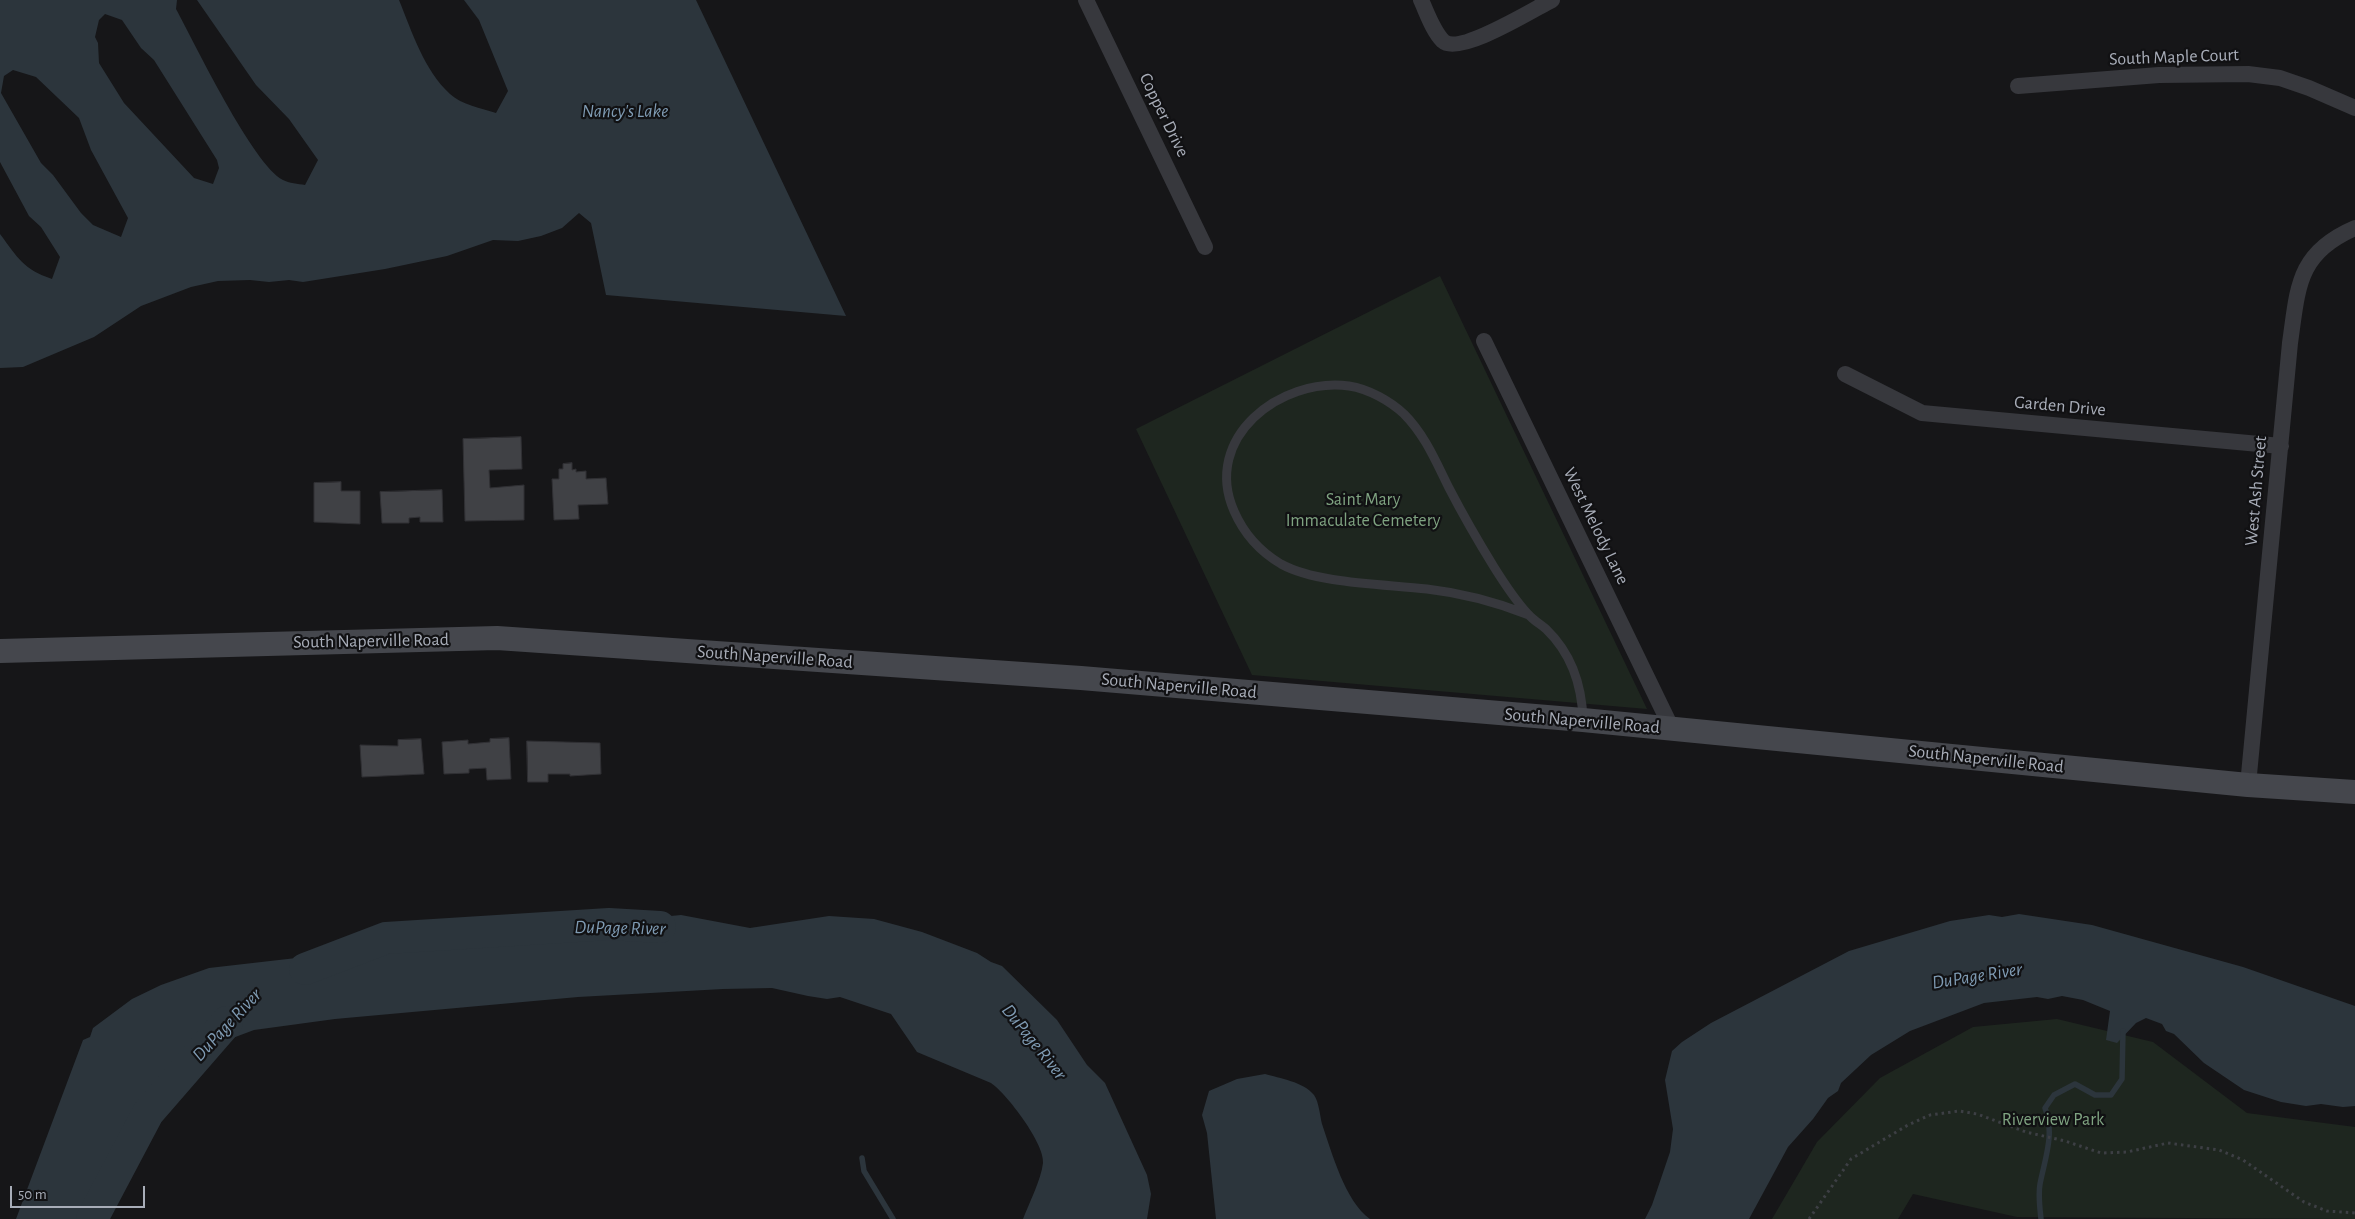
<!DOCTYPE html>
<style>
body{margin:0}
#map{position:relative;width:2355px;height:1219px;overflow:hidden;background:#161618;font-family:"Alegreya Sans",sans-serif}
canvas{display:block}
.scale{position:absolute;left:10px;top:1186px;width:135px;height:22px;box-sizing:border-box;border:2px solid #a8adb8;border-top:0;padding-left:6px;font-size:15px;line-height:18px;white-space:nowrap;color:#a8adb8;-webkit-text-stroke:4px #111113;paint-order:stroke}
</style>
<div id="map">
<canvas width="2355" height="1219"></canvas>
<div class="scale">50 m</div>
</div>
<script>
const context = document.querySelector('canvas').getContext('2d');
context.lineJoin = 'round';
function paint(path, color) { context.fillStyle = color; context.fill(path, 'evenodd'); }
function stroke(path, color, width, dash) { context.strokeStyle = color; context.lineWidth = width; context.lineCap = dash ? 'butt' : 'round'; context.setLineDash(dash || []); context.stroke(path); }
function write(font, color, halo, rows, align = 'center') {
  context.font = font + ' "Alegreya Sans",sans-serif'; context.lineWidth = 4.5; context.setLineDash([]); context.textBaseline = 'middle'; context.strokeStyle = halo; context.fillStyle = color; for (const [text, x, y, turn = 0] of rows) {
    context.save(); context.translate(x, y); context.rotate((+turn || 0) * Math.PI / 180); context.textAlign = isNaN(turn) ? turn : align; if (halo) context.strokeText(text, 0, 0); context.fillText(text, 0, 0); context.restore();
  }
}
paint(new Path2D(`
 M1440 276 1647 709 1252 675 1136 429Z
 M2057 1019 2153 1042 2247 1113 2355 1127V1219L2017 1217 1913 1194 1898 1219H1772L1817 1142 1880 1078 1973 1027Z`), '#1e261f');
paint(new Path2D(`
 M0 0H177L176 9C194 42 253 165 283 180 289 183 298 184 305 185L318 160 289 119 256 85 197 0H399C412 32 424 70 450 94 462 105 481 108 496 113L508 91 479 20 464 0H696L846 316 606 295 591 223 579 213 562 228 541 236 518 241 493 240 447 256 385 269 303 282 289 280 269 282 250 280 218 281 191 287 141 306 94 337 23 367 0 368V234C18 258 23 269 52 279L60 257 41 227 29 216 0 162ZM105 14 122 20 141 48 154 60 217 160 219 168 213 184 194 178 124 103 99 63 98 43 95 37 99 20ZM13 70 36 77 79 118 91 150 128 218 121 237 93 225 81 213 53 175 41 163 1 93 4 76Z
 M2019 914 2092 925 2243 967 2355 1006V1106L2343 1107 2321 1104 2306 1106 2281 1102 2244 1090 2204 1063 2174 1034 2166 1031 2162 1024 2146 1018 2136 1023 2117 1043 2106 1040 2110 1011 2083 1000 2062 996 2048 999 2037 997 1984 1003 1910 1031 1871 1055 1841 1083 1838 1091 1828 1098 1813 1119 1788 1147 1749 1219H1645L1652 1205 1670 1152 1673 1129 1665 1080 1672 1051 1682 1042 1711 1023 1849 951 1950 921 1989 915 2002 917Z
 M681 915 750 928 829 916 874 919 922 932 977 953 991 962 1002 966 1057 1020 1087 1065 1105 1083 1147 1175 1151 1194 1147 1219H1023C1029 1203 1041 1180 1043 1163 1045 1144 1007 1094 991 1083L917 1052 891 1014 840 997 827 999 808 996 772 988 723 989 578 997 335 1019 254 1030 222 1042 162 1076 153 1087 102 1219H16L83 1040 90 1037 93 1028 132 999 161 985 209 968 340 953 353 956 428 950 575 933 640 919Z
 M1265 1074C1279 1078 1304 1082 1314 1095 1319 1102 1320 1116 1322 1124 1332 1153 1345 1201 1370 1219H1216L1207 1133 1202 1115 1209 1091 1237 1079Z`), '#2c353c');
stroke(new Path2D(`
 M862 1158 864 1171 893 1219
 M2041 1219C2040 1209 2038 1195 2040 1184 2045 1158 2055 1134 2045 1108L2054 1095 2075 1084 2095 1095H2111L2122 1079 2123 1031`), '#2c353c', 5.5);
stroke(new Path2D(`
 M305 969 386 938 609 924 660 927
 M92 1219 148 1113 227 1022`), '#2c353c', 32);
const building = new Path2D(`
 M521 437 522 469 489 470 490 488 524 485V520L465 521 463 439Z
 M572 463V470L576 469V472L586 471V479L606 478 608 504 578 505 579 519 554 520 552 479H559V469H563V464Z
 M341 482V491H360V524L314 522V483Z
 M442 490 443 522H420V517L409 518V523H382L380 492Z
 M509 738 511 779 487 780 486 768 469 769V773L444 774 442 742 468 740V744L490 742V739Z
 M421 739 424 774 362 777 360 745 398 746V740Z
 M527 741 600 743 601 774 570 776V774H548V782H528Z`);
paint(building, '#404145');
stroke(building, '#303034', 1);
stroke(new Path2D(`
 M1809 1219 1851 1159 1908 1125 1930 1115 1959 1111 1977 1114 2026 1132 2065 1141 2101 1153 2127 1152 2168 1143 2219 1150 2243 1160 2304 1202 2327 1211 2355 1213`), '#3d3f44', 3, [2.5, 4]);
stroke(new Path2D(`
 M1529 615C1496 602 1462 593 1427 589 1385 584 1317 584 1281 564 1259 551 1244 534 1234 511 1202 438 1280 377 1349 386 1369 389 1390 401 1404 414 1425 435 1436 462 1449 488 1463 515 1478 541 1494 567 1504 583 1515 600 1528 614 1533 620 1540 624 1546 629 1572 654 1582 686 1583 720`), '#37383d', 9);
stroke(new Path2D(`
 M1086 0 1205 247
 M1421 0C1427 13 1433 31 1443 41 1459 56 1534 9 1552 0
 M2018 86 2159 75 2248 74 2280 78 2309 88 2355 108
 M1484 341 1672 729
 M1845 374 1922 413 2281 446
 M2248 785 2290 343C2298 287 2297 253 2355 228`), '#37383d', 16);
stroke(new Path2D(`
 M0 651 497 638 1081 678 1583 720 2248 785 2355 792`), '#45474d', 24);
write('18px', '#a8adb8', '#111113', [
 ["South Maple Court",2174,57,-2],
 ["Copper Drive",1164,115,64],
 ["Garden Drive",2060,406,5],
 ["West Ash Street",2256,491,-85],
 ["West Melody Lane",1596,526,64],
 ["South Naperville Road",371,641,-1],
 ["South Naperville Road",775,657,4],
 ["South Naperville Road",1179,686,5],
 ["South Naperville Road",1582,721,5],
 ["South Naperville Road",1986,759,6]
]);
write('18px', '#7fa381', '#111113', [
 ["Saint Mary",1363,500],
 ["Immaculate Cemetery",1363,521],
 ["Riverview Park",2053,1120]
]);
write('italic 19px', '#7f9bb3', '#111113', [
 ["Nancy's Lake",625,111],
 ["DuPage River",620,928,1],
 ["DuPage River",1977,976,-9],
 ["DuPage River",227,1025,-47],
 ["DuPage River",1034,1042,51]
]);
</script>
